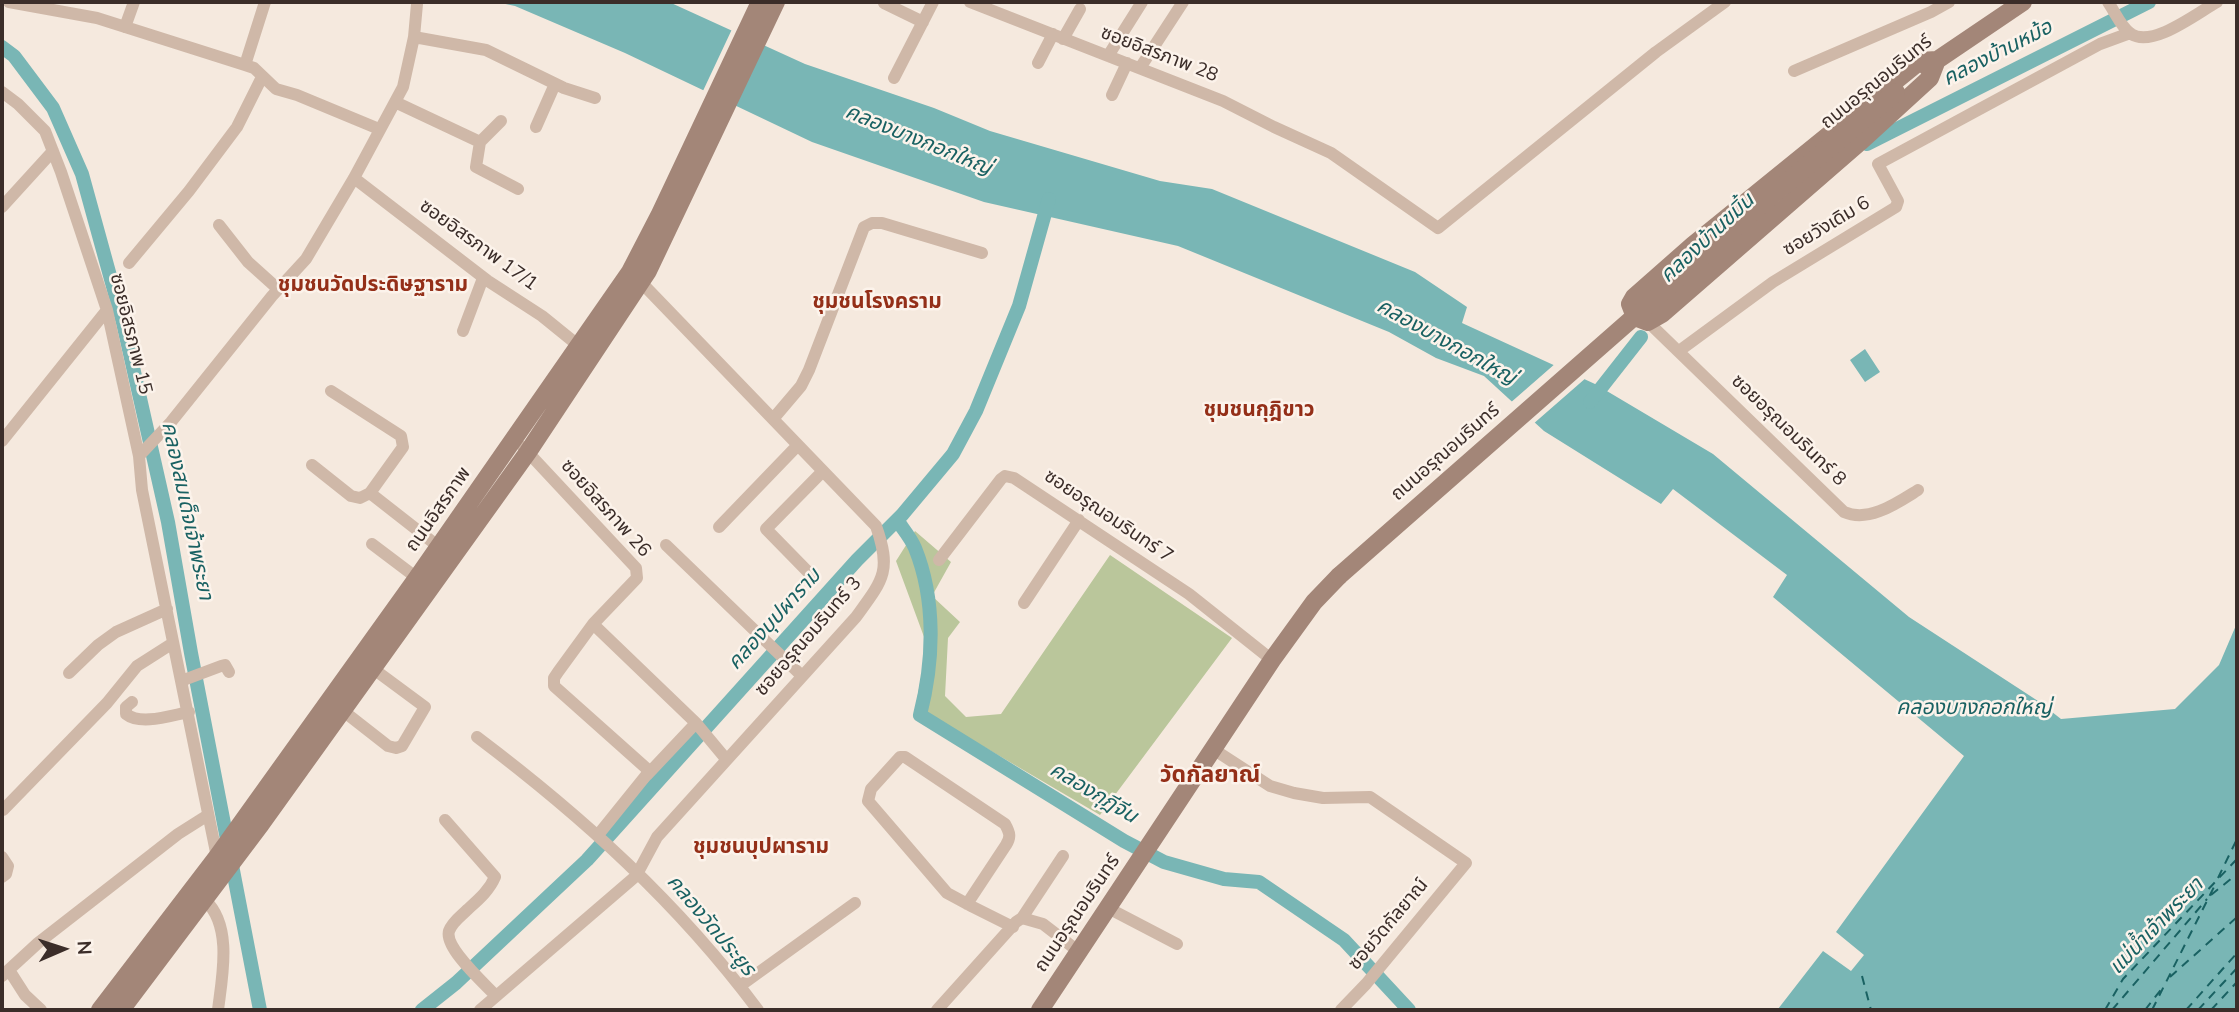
<!DOCTYPE html>
<meta charset="utf-8">
<style>
body{margin:0}
#map{position:relative;width:2239px;height:1012px;overflow:hidden;background:#f5e9de;font-family:"Nunito Sans",sans-serif}
canvas{display:block}
.frame{position:absolute;inset:0;border:4px solid #3b2d29;pointer-events:none}
.north{position:absolute;left:28px;top:914px;width:70px;height:70px;-webkit-text-stroke:5px #fcf3eb;paint-order:stroke;rotate:87deg;font-size:19px;font-weight:700;line-height:28px;text-align:center;color:#3b2d29}
.north::after{content:'';display:block;margin:auto;width:24px;height:32px;background:#3b2d29;clip-path:polygon(50% 0,100% 100%,50% 72%,0 100%)}
</style>
<div id="map">
<canvas width="2239" height="1012"></canvas>
<div class="frame"></div>
<div class="north">N</div>
</div>
<script>
const context = document.querySelector('canvas').getContext('2d');
context.lineJoin = 'round';
function paint(path, color) { context.fillStyle = color; context.fill(path, 'evenodd'); }
function stroke(path, color, width, dash) { context.strokeStyle = color; context.lineWidth = width; context.lineCap = dash ? 'butt' : 'round'; context.setLineDash(dash || []); context.stroke(path); }
function write(font, color, halo, rows, align = 'center') {
  context.font = font + ' "Nunito Sans","Noto Sans Thai",sans-serif'; context.lineWidth = 5; context.setLineDash([]); context.textBaseline = 'middle'; context.strokeStyle = halo; context.fillStyle = color; for (const [text, x, y, turn = 0] of rows) {
    context.save(); context.translate(x, y); context.rotate((+turn || 0) * Math.PI / 180); context.textAlign = isNaN(turn) ? turn : align; if (halo) context.strokeText(text, 0, 0); context.fillText(text, 0, 0); context.restore();
  }
}
paint(new Path2D(`
 M915 531 951 562 932 596 960 622 948 638 945 696 966 717 1001 714 1110 555 1232 638 1100 815 928 714 917 699 927 645 896 561Z`), '#bac69b');
paint(new Path2D(`
 M496 2H669L805 64 934 108 990 131 1160 181 1212 189 1415 272 1467 307 1462 323 1595 384 1713 454 1909 617 2038 701 2061 719 2175 709 2219 665 2237 623V1010H1780L1778 1009 1823 951 1851 971 1864 955 1836 932 1964 756 1773 597 1787 575 1673 489 1661 504 1544 431 1484 376 1436 358 1389 332 1178 246 984 202 812 142 625 53 515 6Z
 M1865 349 1880 372 1865 382 1850 360Z`), '#79b6b5');
paint(new Path2D(`
 M733 27 763 41 732 108 702 93Z
 M1556 363 1587 377 1532 425 1509 404Z`), '#f5e9de');
stroke(new Path2D(`
 M2 47 14 56 53 108 82 174 123 323 168 522 191 653 260 1010
 M1867 144 2149 2
 M1590 402 1641 337
 M897 520C903 529 911 538 915 548 936 600 934 661 920 715L1124 841 1164 862 1224 879 1259 882 1344 940 1409 1010
 M422 1010 456 983 587 860 857 560 902 515 953 454 976 411 1019 306 1049 199`), '#79b6b5', 14);
stroke(new Path2D(`
 M2218 878 2237 839
 M2211 895 2237 874
 M1862 976 1871 1010
 M2170 977 2237 917
 M2105 1010 2123 979 2237 859
 M2112 1010 2207 899
 M2145 1010 2163 987
 M2152 1010 2216 883
 M2186 1010 2237 953
 M2198 1010 2237 968
 M2211 1010 2237 982`), '#196162', 2, [9, 7]);
stroke(new Path2D(`
 M9 2 97 18 245 65 254 68 276 89 297 95 379 129
 M970 2 1223 101 1274 127 1331 153 1438 228 1656 52 1725 2
 M2108 2C2115 12 2121 27 2131 34 2153 48 2197 13 2217 2
 M884 3 923 22
 M125 27 134 2
 M414 37 486 50 564 88 595 98
 M1063 39 1080 9
 M1108 56 1142 2
 M1038 63 1053 34
 M245 65 265 2
 M1140 68 1183 2
 M1794 71 1931 12 1949 2
 M894 78 933 2
 M2 92 18 104 45 131 61 172 107 310 139 456 142 490 217 857
 M1112 95 1127 63
 M395 102 480 142
 M501 121 480 142 476 167 518 189
 M536 127 555 84
 M354 178 488 281 542 316 579 346
 M2 207 53 151
 M219 225 248 262 278 289
 M129 263 189 191 237 127 262 77
 M1648 322 1844 512C1869 523 1897 503 1918 490
 M463 331 483 278
 M1679 351 1773 282 1896 207 1898 201 1878 164 2100 44 2130 33
 M773 419 801 386 809 370 864 227 872 223H882L982 253
 M2 441 107 310
 M523 447 636 568 637 578 593 624 696 723 726 759
 M139 456 171 422 272 296 306 259 354 178 403 87 414 37 417 4
 M312 465 351 496 360 498 370 493 403 447 401 436 331 391
 M370 493 439 547
 M719 527 798 445
 M372 544 417 578
 M666 545 802 676
 M939 560 1001 479 1005 476 1014 478 1189 594 1272 660
 M812 576 766 529 823 471
 M1024 603 1079 520
 M593 624 558 672 554 678V686L646 768 648 773 598 835
 M69 673 98 645 116 632 167 609
 M181 681 221 666 225 665 229 672
 M132 702 126 707V714C141 726 172 715 189 712
 M342 710 388 746 396 748 402 746 425 707 379 673
 M477 737C583 817 678 903 758 1010
 M1213 749 1270 786 1294 793 1323 798 1370 797 1466 863 1366 984 1341 1010
 M647 775 696 723
 M3 810 107 703 137 666 173 643
 M445 820 495 877C489 891 478 900 467 910 461 916 452 922 449 931 444 948 485 984 496 996
 M2 857 8 866 6 874 2 877
 M205 900C233 926 222 977 218 1010
 M967 904 1006 845C1011 837 1010 833 1005 824L905 757H900L871 789 868 801 947 893 973 907 1013 927
 M1108 908 1177 944
 M1022 918 1063 856
 M9 970 25 995 41 1010
 M2 976 38 943 178 834 208 815
 M740 986 855 903
 M480 1010 636 876 657 837 856 617C883 580 892 571 876 526L636 277
 M937 1010 1016 922 1022 918 1043 924 1078 951`), '#cfb8a8', 12);
stroke(new Path2D(`
 M1937 60 1930 78 1860 142 1662 314 1648 322 1635 317 1630 304 1634 297 1693 245 1920 61Z
 M1927 67 2023 2
 M100 1010 217 857 417 578 630 272 659 216 760 2
 M121 1010 261 824 528 452 648 271 776 2
 M1040 1010 1272 660 1314 602 1339 576`), '#a38678', 18);
stroke(new Path2D(`
 M1339 576 1782 187 1896 92`), '#a38678', 18);
write('19px', '#3b2d29', '#fcf3eb', [
 ["ซอยอิสรภาพ 28",1159,55,21],
 ["ถนนอรุณอมรินทร์",1877,83,-39],
 ["ซอยวังเดิม 6",1827,227,-31],
 ["ซอยอิสรภาพ 17/1",478,246,36],
 ["ซอยอิสรภาพ 15",130,334,76],
 ["ซอยอรุณอมรินทร์ 8",1788,431,44],
 ["ถนนอรุณอมรินทร์",1446,453,-41],
 ["ซอยอิสรภาพ 26",605,509,48],
 ["ถนนอิสรภาพ",439,510,-55],
 ["ซอยอรุณอมรินทร์ 7",1108,517,34],
 ["ซอยอรุณอมรินทร์ 3",809,637,-49],
 ["ถนนอรุณอมรินทร์",1078,914,-56],
 ["ซอยวัดกัลยาณ์",1389,925,-50]
]);
write('italic 21px', '#196162', '#fcf3eb', [
 ["คลองบ้านหม้อ",1998,54,-27],
 ["คลองบางกอกใหญ่",918,141,22],
 ["คลองบ้านขมิ้น",1708,239,-43],
 ["คลองบางกอกใหญ่",1446,343,29],
 ["คลองสมเด็จเจ้าพระยา",186,511,78],
 ["คลองบุปผาราม",775,620,-48],
 ["คลองบางกอกใหญ่",1974,709],
 ["คลองกุฎีจีน",1093,794,31],
 ["คลองวัดประยูร",710,926,50],
 ["แม่น้ำเจ้าพระยา",2157,927,-46]
]);
write('bold 21px', '#942f18', '#fcf3eb', [
 ["ชุมชนวัดประดิษฐาราม",373,286],
 ["ชุมชนโรงคราม",877,303],
 ["ชุมชนกุฎิขาว",1259,411],
 ["ชุมชนบุปผาราม",761,848]
]);
write('bold 23px', '#942f18', '#fcf3eb', [
 ["วัดกัลยาณ์",1210,776]
]);
</script>
